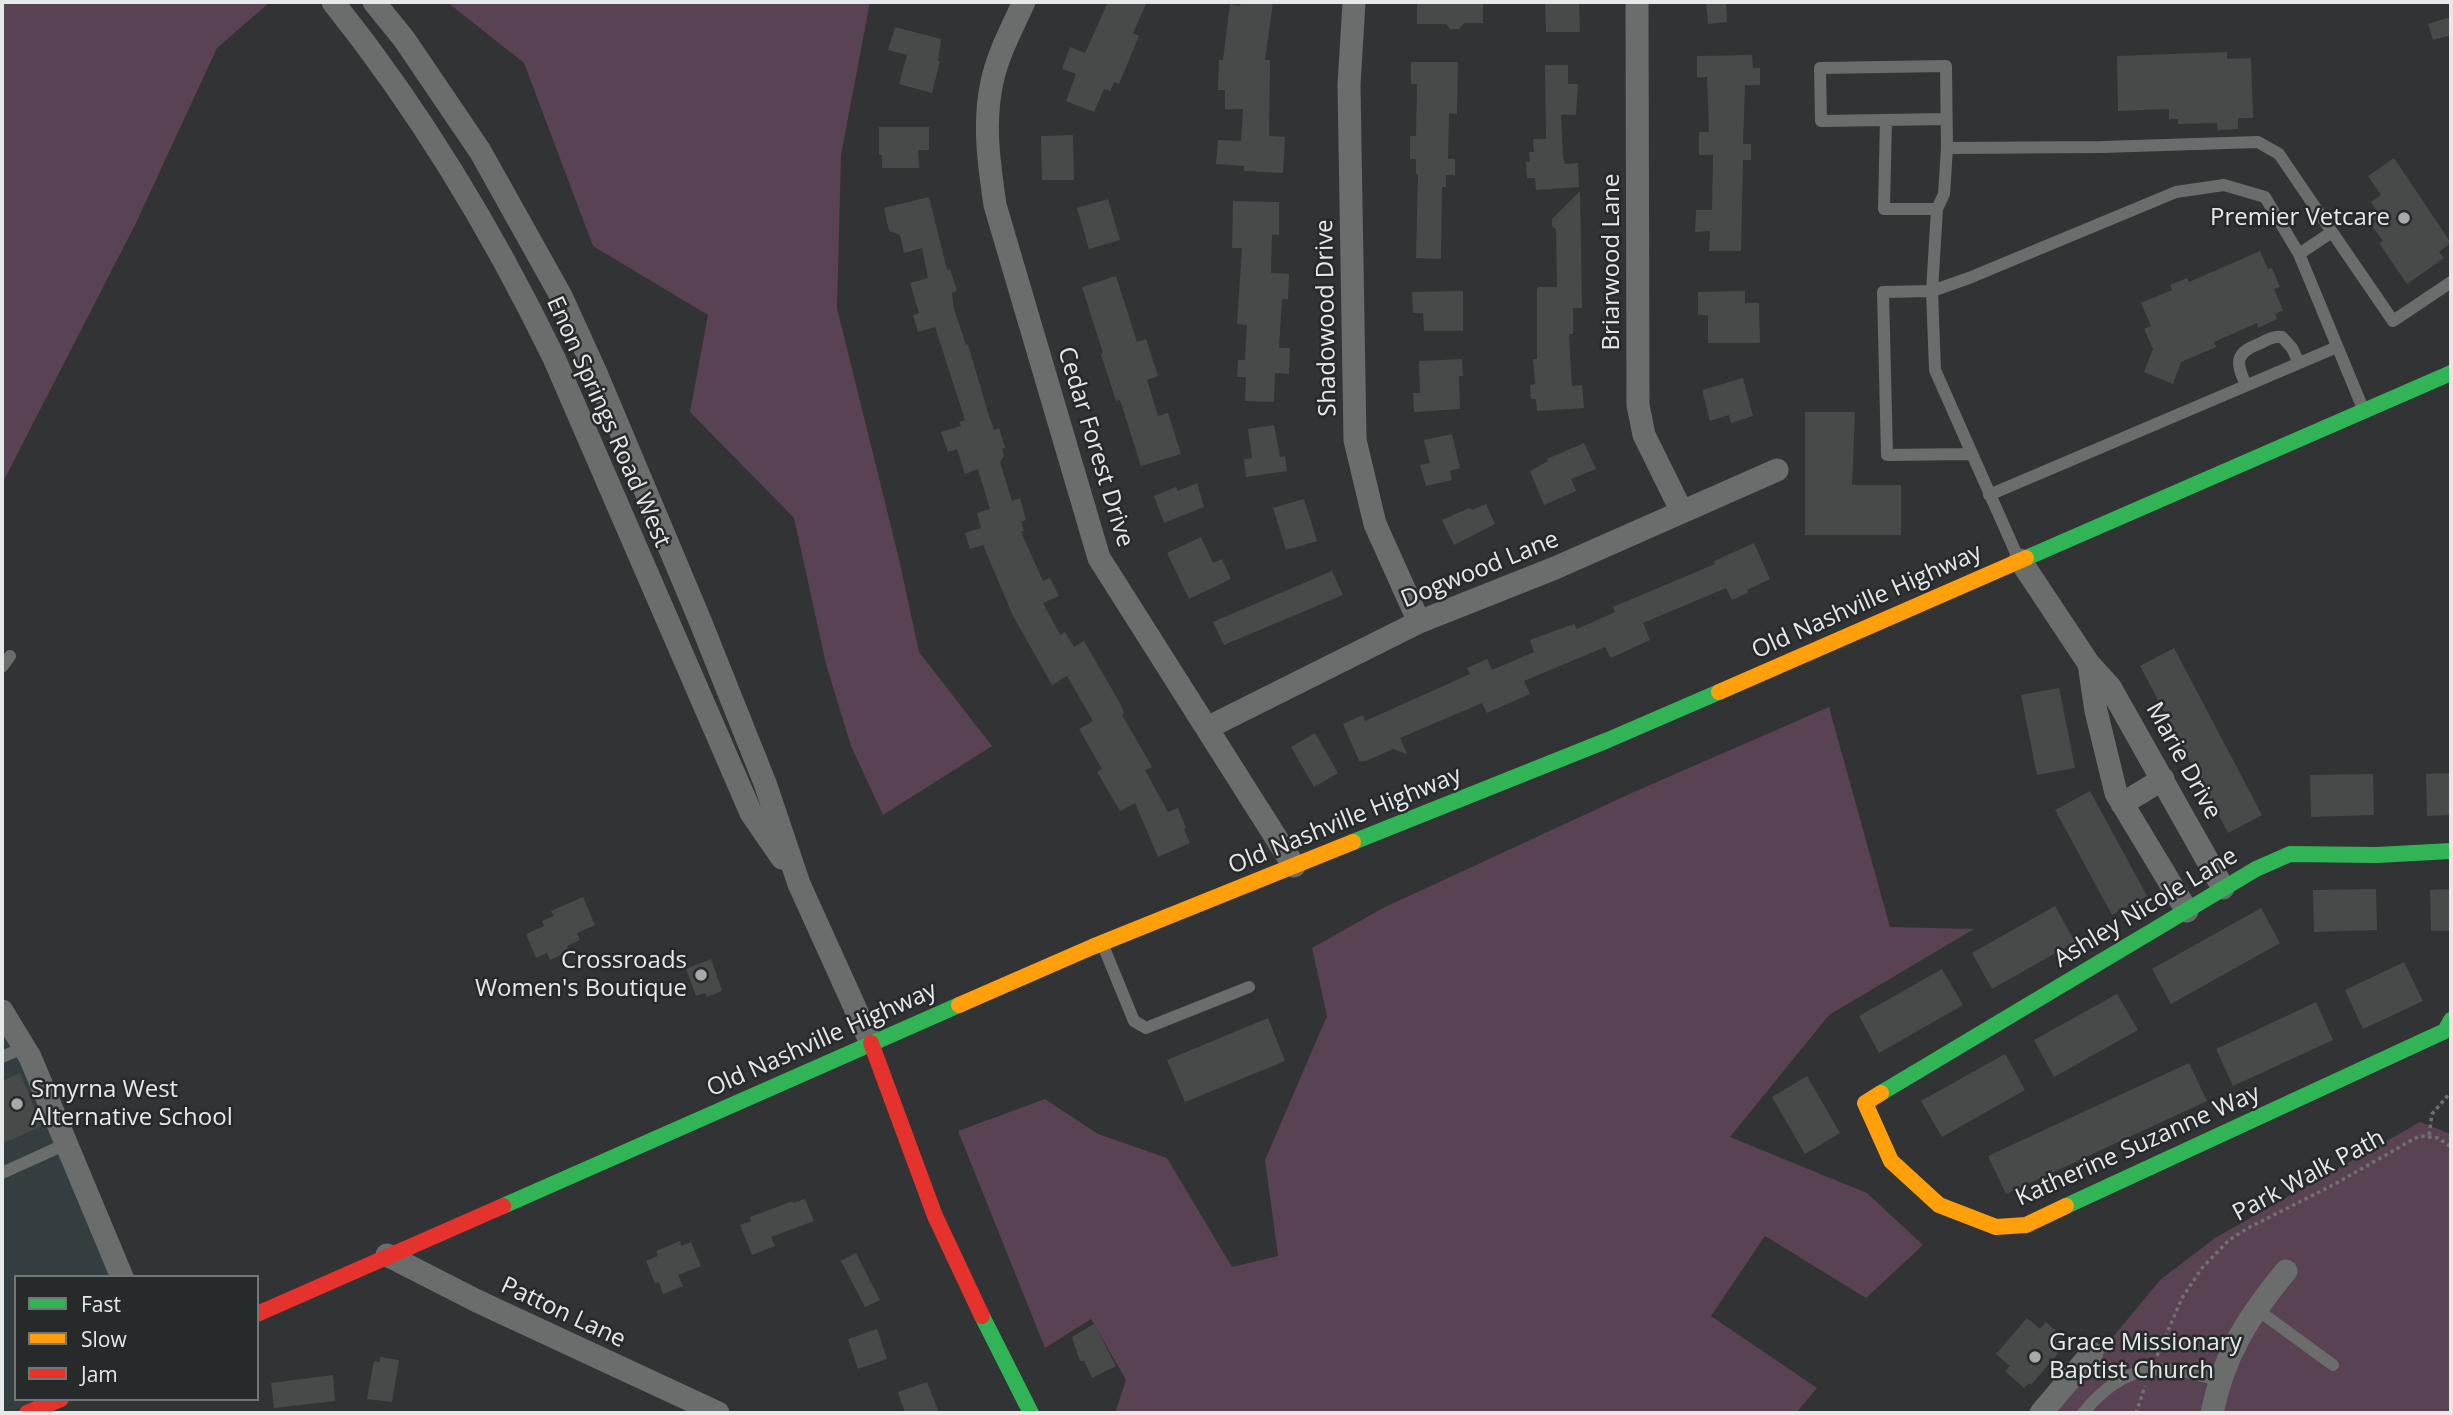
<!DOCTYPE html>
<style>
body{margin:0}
#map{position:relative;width:2453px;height:1415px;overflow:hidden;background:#313334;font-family:"Open Sans",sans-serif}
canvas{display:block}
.frame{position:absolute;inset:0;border:4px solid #e6e9ea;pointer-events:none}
.legend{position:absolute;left:14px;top:1275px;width:245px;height:126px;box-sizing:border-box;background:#262a2b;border:2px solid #737677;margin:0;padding:9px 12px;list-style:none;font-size:21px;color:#e6e9ea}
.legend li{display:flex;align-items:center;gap:14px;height:35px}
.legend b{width:35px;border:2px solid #737677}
</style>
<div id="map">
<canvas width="2453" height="1415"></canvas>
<div class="frame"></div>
<ul class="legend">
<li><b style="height:9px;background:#30b455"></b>Fast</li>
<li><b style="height:9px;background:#ff9f0a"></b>Slow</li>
<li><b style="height:9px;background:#e5322d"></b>Jam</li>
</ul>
</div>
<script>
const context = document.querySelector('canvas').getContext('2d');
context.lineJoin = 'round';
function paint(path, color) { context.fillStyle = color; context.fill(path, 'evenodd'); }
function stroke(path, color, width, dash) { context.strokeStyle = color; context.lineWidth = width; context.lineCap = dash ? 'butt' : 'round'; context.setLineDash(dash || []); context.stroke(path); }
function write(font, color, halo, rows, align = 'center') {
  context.font = font + ' "Open Sans",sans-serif'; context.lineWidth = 5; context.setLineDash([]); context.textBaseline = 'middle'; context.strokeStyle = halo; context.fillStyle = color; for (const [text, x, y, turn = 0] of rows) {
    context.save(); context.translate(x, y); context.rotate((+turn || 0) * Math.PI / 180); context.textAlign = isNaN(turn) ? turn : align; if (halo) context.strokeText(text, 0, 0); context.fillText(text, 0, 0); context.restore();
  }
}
paint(new Path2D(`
 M2 1011 122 1277H16V1399H61L27 1413H2Z`), '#343d40');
paint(new Path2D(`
 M2 2H270L217 48 136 223 2 484Z
 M447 2H870L841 155 837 308 899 559 919 652 992 746 883 815 851 746 826 664 794 518 690 412 708 315 593 246 524 63Z
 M1829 707 1890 927 1974 929 1829 1015 1730 1137 1867 1193 1923 1245 1866 1298 1765 1236 1711 1316 1817 1388 1796 1413H1115L1126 1380 1091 1319 1045 1348 958 1131 1045 1099 1098 1134 1167 1158 1232 1267 1278 1256 1265 1160 1327 1016 1312 948 1383 908 1636 791Z
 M2420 1122 2451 1134V1413H2050L2160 1280 2215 1238Z`), '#594251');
paint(new Path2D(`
 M1108 2H1147L1133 33 1139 36 1119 84 1114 82 1110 91 1104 89 1094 112 1066 101 1076 74 1062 69 1070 47 1085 53Z
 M1241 2H1273L1265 60H1270L1269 136 1285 137 1283 173 1244 171V166L1216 164 1218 140 1241 141 1243 109H1225V90H1218L1219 60H1223L1230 4 1240 6Z
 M1417 2H1483V23H1464L1459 29H1450L1446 24H1417Z
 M1545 2H1579L1580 32H1546Z
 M1706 2H1726L1727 22 1708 24Z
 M2451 17V35L2433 40 2428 24Z
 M895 27 941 39 938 61H940L932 93 899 84 907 55 888 50Z
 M2227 52V59L2251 58 2253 118H2238V129L2218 130 2217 123 2178 124V119H2169V109L2118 111 2117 56Z
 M1752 55 1753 68H1760V85H1745L1743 144H1751V160H1743L1741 251H1709L1710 231 1695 232 1696 210H1712L1713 155H1699V132H1709L1707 77H1697V56Z
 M1411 62H1458L1457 114 1449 113 1448 159H1455V175H1446V187H1442L1441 259 1416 258 1418 174H1416V159H1410V136H1416L1417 84H1411Z
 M1545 65H1568V84H1578L1576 115H1561L1563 156 1565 164 1578 163 1579 187 1536 190 1535 178H1527L1526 162H1530L1529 152H1534L1533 139H1546Z
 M879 127H929V150H918L919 168H882V155H879Z
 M1073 135 1074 180H1042L1041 136Z
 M2394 158 2451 243 2439 252 2444 258 2407 284 2379 243 2383 241 2371 225 2375 222 2370 214 2376 210 2371 202 2381 195 2368 176Z
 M1580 191 1582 308H1573V334H1569L1572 386 1582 385 1584 408 1537 411 1536 399H1531L1530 385 1535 384 1533 359H1537V290L1538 287H1557L1556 229 1552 226V219Z
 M929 197 947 270 950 269 957 291 952 293 954 309 966 345 968 344 988 413 994 430 999 428 1005 448 1002 449 1004 456 1000 462 1012 501 1020 498 1026 520 1021 522 1024 531 1021 532 1043 581 1050 578 1059 596 1043 603 1060 635 1065 632 1074 647 1084 641 1121 705 1124 713 1122 715 1152 767 1145 770 1168 812 1178 808 1186 828 1184 829 1190 843 1158 857 1135 803 1120 811 1097 772 1102 769 1079 729 1093 721 1067 676 1052 685 1013 616 983 545 970 549 965 533 981 528 977 513 990 509 978 469 965 474 957 449 948 452 941 432 961 426 959 422 965 420 935 327 918 332 913 315 919 313 910 283 928 278 922 248 904 253 900 235 889 231 884 208Z
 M1108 199 1120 240 1089 249 1077 208Z
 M1233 201 1279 202V235H1272L1271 273 1289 274 1288 299H1282L1279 348H1290L1289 374 1275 373 1274 402 1245 401 1246 377H1237L1238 360H1245L1247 325 1237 324 1242 248H1232Z
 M2260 251 2268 269 2272 268 2280 287 2274 289 2283 310 2275 314 2277 319 2258 328 2257 323 2214 342 2216 347 2181 362 2173 384 2144 372 2153 349 2144 329 2151 326 2141 303 2172 290 2170 285 2187 278 2189 282Z
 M1116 276 1137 342 1146 339 1158 376 1147 380 1158 416 1168 413 1181 454 1141 466 1120 400 1116 401 1101 354 1103 353 1082 287Z
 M1463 291V331H1424L1423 313H1413L1412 292Z
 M1745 291V303H1759L1760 343H1708V315H1698V292Z
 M1462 359 1463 376H1459L1460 409 1414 412 1413 393H1420L1419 361Z
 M1743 378 1753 416 1731 423 1729 415 1710 421 1702 390Z
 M1805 412H1855L1852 485H1901V535H1805Z
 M1274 425 1280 457 1285 456 1287 471 1246 477 1244 459 1252 458 1248 429Z
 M1452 434 1460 468 1450 471 1452 480 1426 486 1420 465 1430 463 1424 440Z
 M1584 443 1596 469 1571 479 1576 491 1544 505 1530 471 1548 461 1547 459Z
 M1197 483 1204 507 1164 523 1154 496 1176 487 1178 491Z
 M1304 499 1317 541 1286 550 1273 508Z
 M1486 504 1495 524 1454 545 1442 520 1469 508 1472 510Z
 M1201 537 1213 563 1222 559 1231 579 1189 599 1167 553Z
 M1754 543 1770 579 1747 590 1748 593 1732 600 1726 588 1643 623 1650 640 1611 658 1605 647 1524 681 1530 694 1487 713 1482 703 1400 738 1407 754 1393 749 1366 761H1359L1343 724 1363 715 1365 721 1410 701 1470 674 1467 668 1487 659 1492 670 1534 652 1530 640 1574 624 1577 629 1615 612 1613 607 1715 564 1714 561Z
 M1332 571 1343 595 1224 645 1213 622Z
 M2174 648 2262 815 2228 833 2140 666Z
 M2059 688 2075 768 2037 775 2021 695Z
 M1315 733 1338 773 1314 787 1291 747Z
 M2451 773V815L2427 816 2426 774Z
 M2373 774 2374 815 2311 817 2310 775Z
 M2090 791 2147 896 2112 915 2055 810Z
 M2376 889 2377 930 2314 932 2313 890Z
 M2451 889V931H2431L2430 890Z
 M583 897 595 925 577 933 580 940 567 946 570 951 550 960 547 953 536 958 526 934 544 926 542 921 554 916 551 911Z
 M2055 906 2075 942 1992 989 1972 953Z
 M2261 908 2280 943 2171 1004 2152 969Z
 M711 959 722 991 707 997 705 993 696 996 686 969Z
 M2404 962 2423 1001 2363 1029 2345 990Z
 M1942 969 1963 1005 1879 1053 1859 1016Z
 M2117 994 2138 1030 2054 1077 2034 1040Z
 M2316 1002 2333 1040 2233 1086 2216 1049Z
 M1268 1018 1285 1061 1185 1102 1167 1060Z
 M2005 1054 2025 1090 1942 1137 1921 1101Z
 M2189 1063 2207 1101 2006 1194 1988 1156Z
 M20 1073 42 1126 2 1144V1081Z
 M1807 1076 1840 1133 1805 1154 1772 1097Z
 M805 1199 814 1221 771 1237 775 1246 752 1255 740 1225 751 1221 750 1217 793 1201V1203Z
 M680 1241 681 1246 691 1242 701 1266 678 1275 683 1286 663 1294 659 1282 655 1283 646 1261 658 1256 656 1251Z
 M856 1253 880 1300 865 1307 841 1261Z
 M2027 1318 2040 1329 2046 1322 2068 1342 2031 1385 2029 1383 2024 1388 2005 1371 2010 1366 1996 1354Z
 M1094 1324 1116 1366 1092 1378 1084 1361H1080L1072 1337Z
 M877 1329 887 1359 858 1369 848 1339Z
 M380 1357 399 1360 392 1402 367 1399 374 1361 380 1362Z
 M333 1375 335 1401 274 1408 271 1383Z
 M927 1382 939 1413H905L898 1392Z`), '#484a4a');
stroke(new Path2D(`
 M2429 1135 2432 1114 2451 1092
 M2157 1356 2182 1298 2202 1268 2229 1240 2248 1228 2333 1185 2419 1136 2438 1138 2451 1147
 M2136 1413 2145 1386`), '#6f7071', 3.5, [3.5, 3.5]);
stroke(new Path2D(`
 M1946 119 1821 121 1820 68 1946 66 1947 148
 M1886 120 1884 209H1937
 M2332 232 2393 321 2451 282
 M2246 385C2235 361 2235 353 2261 343 2268 339 2274 336 2282 337L2292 348 2299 363
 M1971 454 1887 455 1883 292 1932 291 1937 209 1944 194 1947 148 2102 147 2258 142 2279 154 2332 232 2299 254
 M1989 495 2337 347
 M2019 560 1935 370 1932 291 1969 278 2176 192 2224 185 2265 197 2299 254 2364 411
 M2 667 10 656
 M1102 943 1134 1021 1146 1028 1249 987
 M2 1057 25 1047
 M2 1173 66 1144
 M2255 1308 2333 1365
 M2083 1413C2124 1363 2161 1361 2219 1381`), '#6b6c6c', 12);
stroke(new Path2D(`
 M333 2C421 112 493 232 554 358L751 813 782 858
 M374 2 404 39 480 151 561 296 596 373 699 618 765 783 799 884 871 1043
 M1024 2C1012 28 998 54 992 82 983 123 989 164 995 205L1099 558 1294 866
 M1354 2 1349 85 1355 440 1375 524 1419 622
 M1637 2 1638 405 1644 435 1682 512
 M2020 560 2089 664 2110 687 2223 888
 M2089 664 2096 711 2116 793 2187 911
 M1207 728 1419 622 1555 568 1777 470
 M2122 804 2163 779
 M2 1011 30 1057 122 1277
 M387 1255 477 1301 718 1413
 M2041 1413 2092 1353
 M2212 1413C2224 1354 2248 1317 2286 1271`), '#6b6c6c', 23);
stroke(new Path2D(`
 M2026 558 2451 373
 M1353 842 1608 740 1719 692
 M1881 1093 2256 869 2290 854 2377 855 2451 851
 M503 1206 959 1005
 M2066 1206 2445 1031 2451 1020
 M982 1316 1031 1413`), '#30b455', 16);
stroke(new Path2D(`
 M1719 692 2026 558
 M959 1005 1092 947 1353 842
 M1881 1093 1865 1103 1891 1161 1939 1205 1996 1227 2026 1225 2066 1206`), '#ff9f0a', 16);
stroke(new Path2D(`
 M871 1043 935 1216 982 1316
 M257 1314 503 1206
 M27 1413 61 1399`), '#e5322d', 16);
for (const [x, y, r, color] of [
 [2404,218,7,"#a7a9aa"],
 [701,975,7,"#a7a9aa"],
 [17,1104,7,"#a7a9aa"],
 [2035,1357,7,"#a7a9aa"]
]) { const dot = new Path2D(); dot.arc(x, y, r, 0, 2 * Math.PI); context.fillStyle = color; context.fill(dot); stroke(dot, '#262a2b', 2.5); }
write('24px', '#e6e9ea', '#262a2b', [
 ["Premier Vetcare",2390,218],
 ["Crossroads",687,961],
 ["Women's Boutique",687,989],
 ["Smyrna West",31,1090,"left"],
 ["Alternative School",31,1118,"left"],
 ["Grace Missionary",2049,1343,"left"],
 ["Baptist Church",2049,1371,"left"]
], 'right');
write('24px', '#e6e9ea', '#262a2b', [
 ["Briarwood Lane",1612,262,-90],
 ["Shadowood Drive",1327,318,-91],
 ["Enon Springs Road West",608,422,66],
 ["Cedar Forest Drive",1095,447,73],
 ["Dogwood Lane",1480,570,-22],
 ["Old Nashville Highway",1867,602,-24],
 ["Marie Drive",2183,761,61],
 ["Old Nashville Highway",1345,821,-22],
 ["Ashley Nicole Lane",2146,908,-31],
 ["Old Nashville Highway",822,1040,-24],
 ["Katherine Suzanne Way",2138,1146,-24],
 ["Park Walk Path",2309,1176,-28],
 ["Patton Lane",563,1313,25]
]);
</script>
